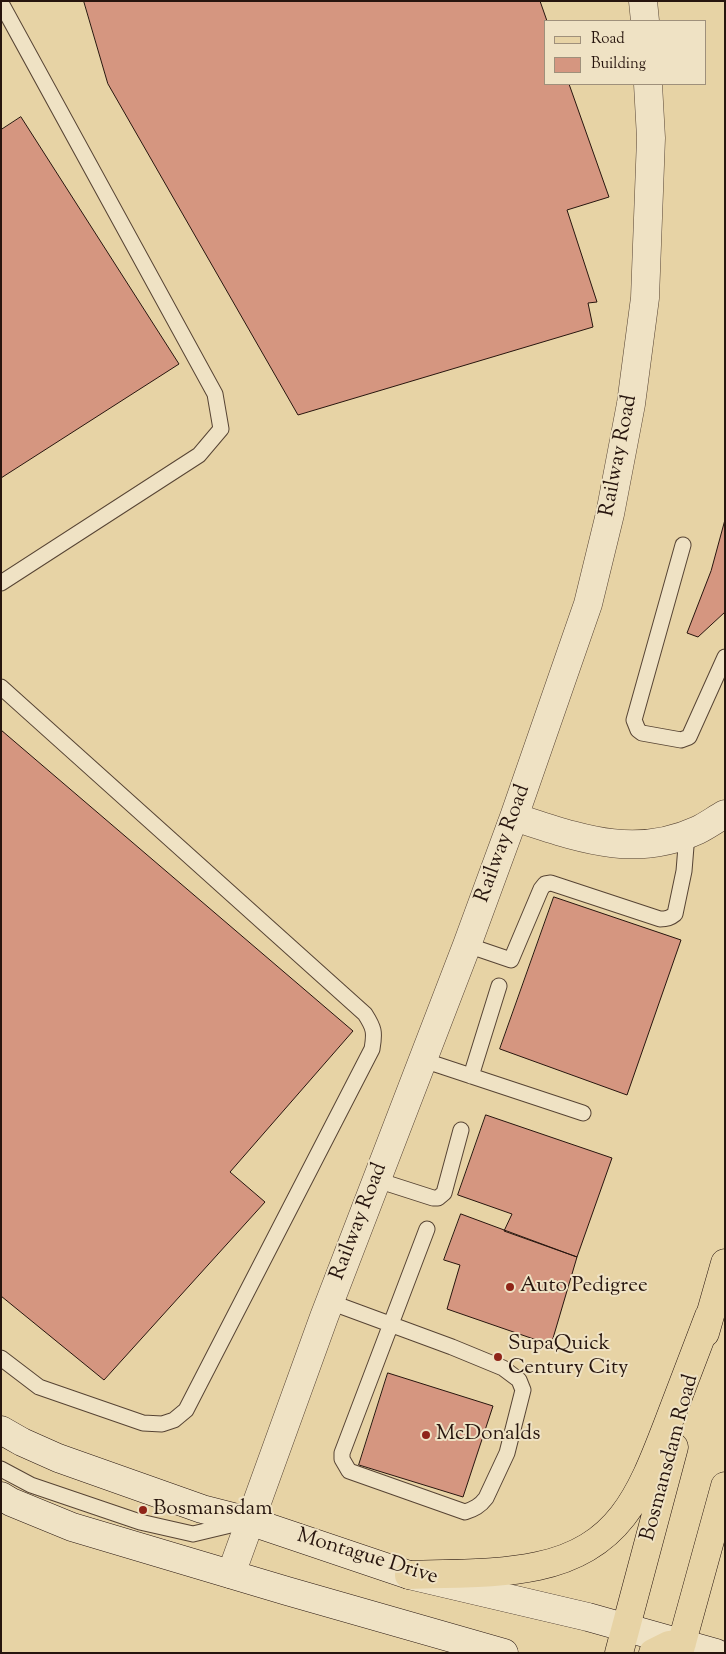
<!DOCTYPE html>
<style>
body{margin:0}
#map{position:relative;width:726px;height:1654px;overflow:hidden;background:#e7d3a5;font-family:"Sorts Mill Goudy",serif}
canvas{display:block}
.frame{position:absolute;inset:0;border:2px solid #27150e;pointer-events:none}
.legend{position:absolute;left:544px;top:20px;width:162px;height:65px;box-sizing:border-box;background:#efe2c4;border:1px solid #9f907b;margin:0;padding:6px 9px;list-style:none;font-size:15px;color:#27150e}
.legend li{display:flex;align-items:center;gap:10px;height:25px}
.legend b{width:25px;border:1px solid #9f907b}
</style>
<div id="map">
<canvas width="726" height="1654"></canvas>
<div class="frame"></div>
<ul class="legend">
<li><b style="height:6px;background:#e7d3a5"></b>Road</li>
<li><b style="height:14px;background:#d59680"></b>Building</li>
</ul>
</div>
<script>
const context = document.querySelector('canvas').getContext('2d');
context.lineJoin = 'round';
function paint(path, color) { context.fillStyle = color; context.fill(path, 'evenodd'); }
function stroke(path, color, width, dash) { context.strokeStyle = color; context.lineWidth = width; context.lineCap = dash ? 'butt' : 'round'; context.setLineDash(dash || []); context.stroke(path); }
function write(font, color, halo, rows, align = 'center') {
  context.font = font + ' "Sorts Mill Goudy",serif'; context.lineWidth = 4; context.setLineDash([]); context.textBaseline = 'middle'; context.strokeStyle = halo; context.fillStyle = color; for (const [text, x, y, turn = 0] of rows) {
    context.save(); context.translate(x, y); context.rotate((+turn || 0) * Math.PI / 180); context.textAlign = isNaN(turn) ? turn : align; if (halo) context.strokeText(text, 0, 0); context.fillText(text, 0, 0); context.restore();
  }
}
const building = new Path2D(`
 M84 1H540L547 21H545V84H569L609 197 567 210 597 302 588 303 593 327 298 415 108 84Z
 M21 117 179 364 1 478V130Z
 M725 520V612L698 637 687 633 711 571Z
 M1 730 353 1031 230 1172 265 1202 104 1380 1 1296Z
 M554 897 681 940 627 1095 500 1049Z
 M486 1115 612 1158 577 1257 504 1231 512 1214 458 1195Z
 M461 1214 577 1257 551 1345 447 1309 460 1265 444 1260Z
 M388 1373 493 1406 463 1497 359 1465Z`);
paint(building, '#d59680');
stroke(building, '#27150e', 1);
const lane = new Path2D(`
 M1 3 215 394 221 429 199 455 1 583
 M683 545 634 720 638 730 642 733 681 740 689 737 725 657
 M1 687 365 1014C374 1028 375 1032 372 1049L186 1410 174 1420 162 1424 143 1423 39 1387 1 1358
 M467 945 511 960 541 889 545 884 551 883 660 919C667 919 670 918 675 914L684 871 687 834
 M423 1060 583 1113
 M471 1076 499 986
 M377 1180 433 1198H438L444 1193 461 1130
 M330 1302 452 1347 503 1368 519 1380 523 1390 507 1453 486 1498C480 1506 474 1509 465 1512L349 1471 342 1459V1453L427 1229
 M1 1469 31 1485 140 1522 193 1534 239 1523`);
const street = new Path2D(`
 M643 1 645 21
 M514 817C577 837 633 860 698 830 708 825 716 819 725 814
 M231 1574 324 1317 467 945 514 817 588 604 610 514 631 404 645 298 651 138 648 84`);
const secondary = new Path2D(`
 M1 1430 22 1442 58 1458 202 1509 249 1521 409 1575 588 1617 716 1653
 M1 1496 11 1502 72 1527 287 1591 504 1653`);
const primary = new Path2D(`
 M705 1333 725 1263
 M409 1575C451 1573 496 1575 538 1566 619 1549 640 1496 667 1426 681 1390 695 1353 709 1316
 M619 1653 674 1447
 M653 1653 669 1645 682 1643
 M679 1653 725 1486`);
stroke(lane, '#574434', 17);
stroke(street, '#574434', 29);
stroke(secondary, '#27150e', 29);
stroke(primary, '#27150e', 29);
stroke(lane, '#efe2c4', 15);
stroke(street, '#efe2c4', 28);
stroke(secondary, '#efe2c4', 28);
stroke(primary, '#e7d3a5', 28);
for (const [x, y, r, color] of [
 [510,1287,5,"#8f2418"],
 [498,1357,5,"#8f2418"],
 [426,1435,5,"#8f2418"],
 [143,1510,5,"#8f2418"]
]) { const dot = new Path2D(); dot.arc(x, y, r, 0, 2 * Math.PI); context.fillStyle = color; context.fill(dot); stroke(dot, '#efe2c4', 2); }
write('21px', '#27150e', '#efe2c4', [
 ["Railway Road",620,456,-79],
 ["Railway Road",504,844,-70],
 ["Railway Road",360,1222,-69],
 ["Bosmansdam Road",671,1458,-75],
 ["Montague Drive",367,1558,17]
]);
write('21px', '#27150e', '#efe2c4', [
 ["Auto Pedigree",520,1287],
 ["SupaQuick",508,1345],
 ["Century City",508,1369],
 ["McDonalds",436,1435],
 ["Bosmansdam",153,1510]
], 'left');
</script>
